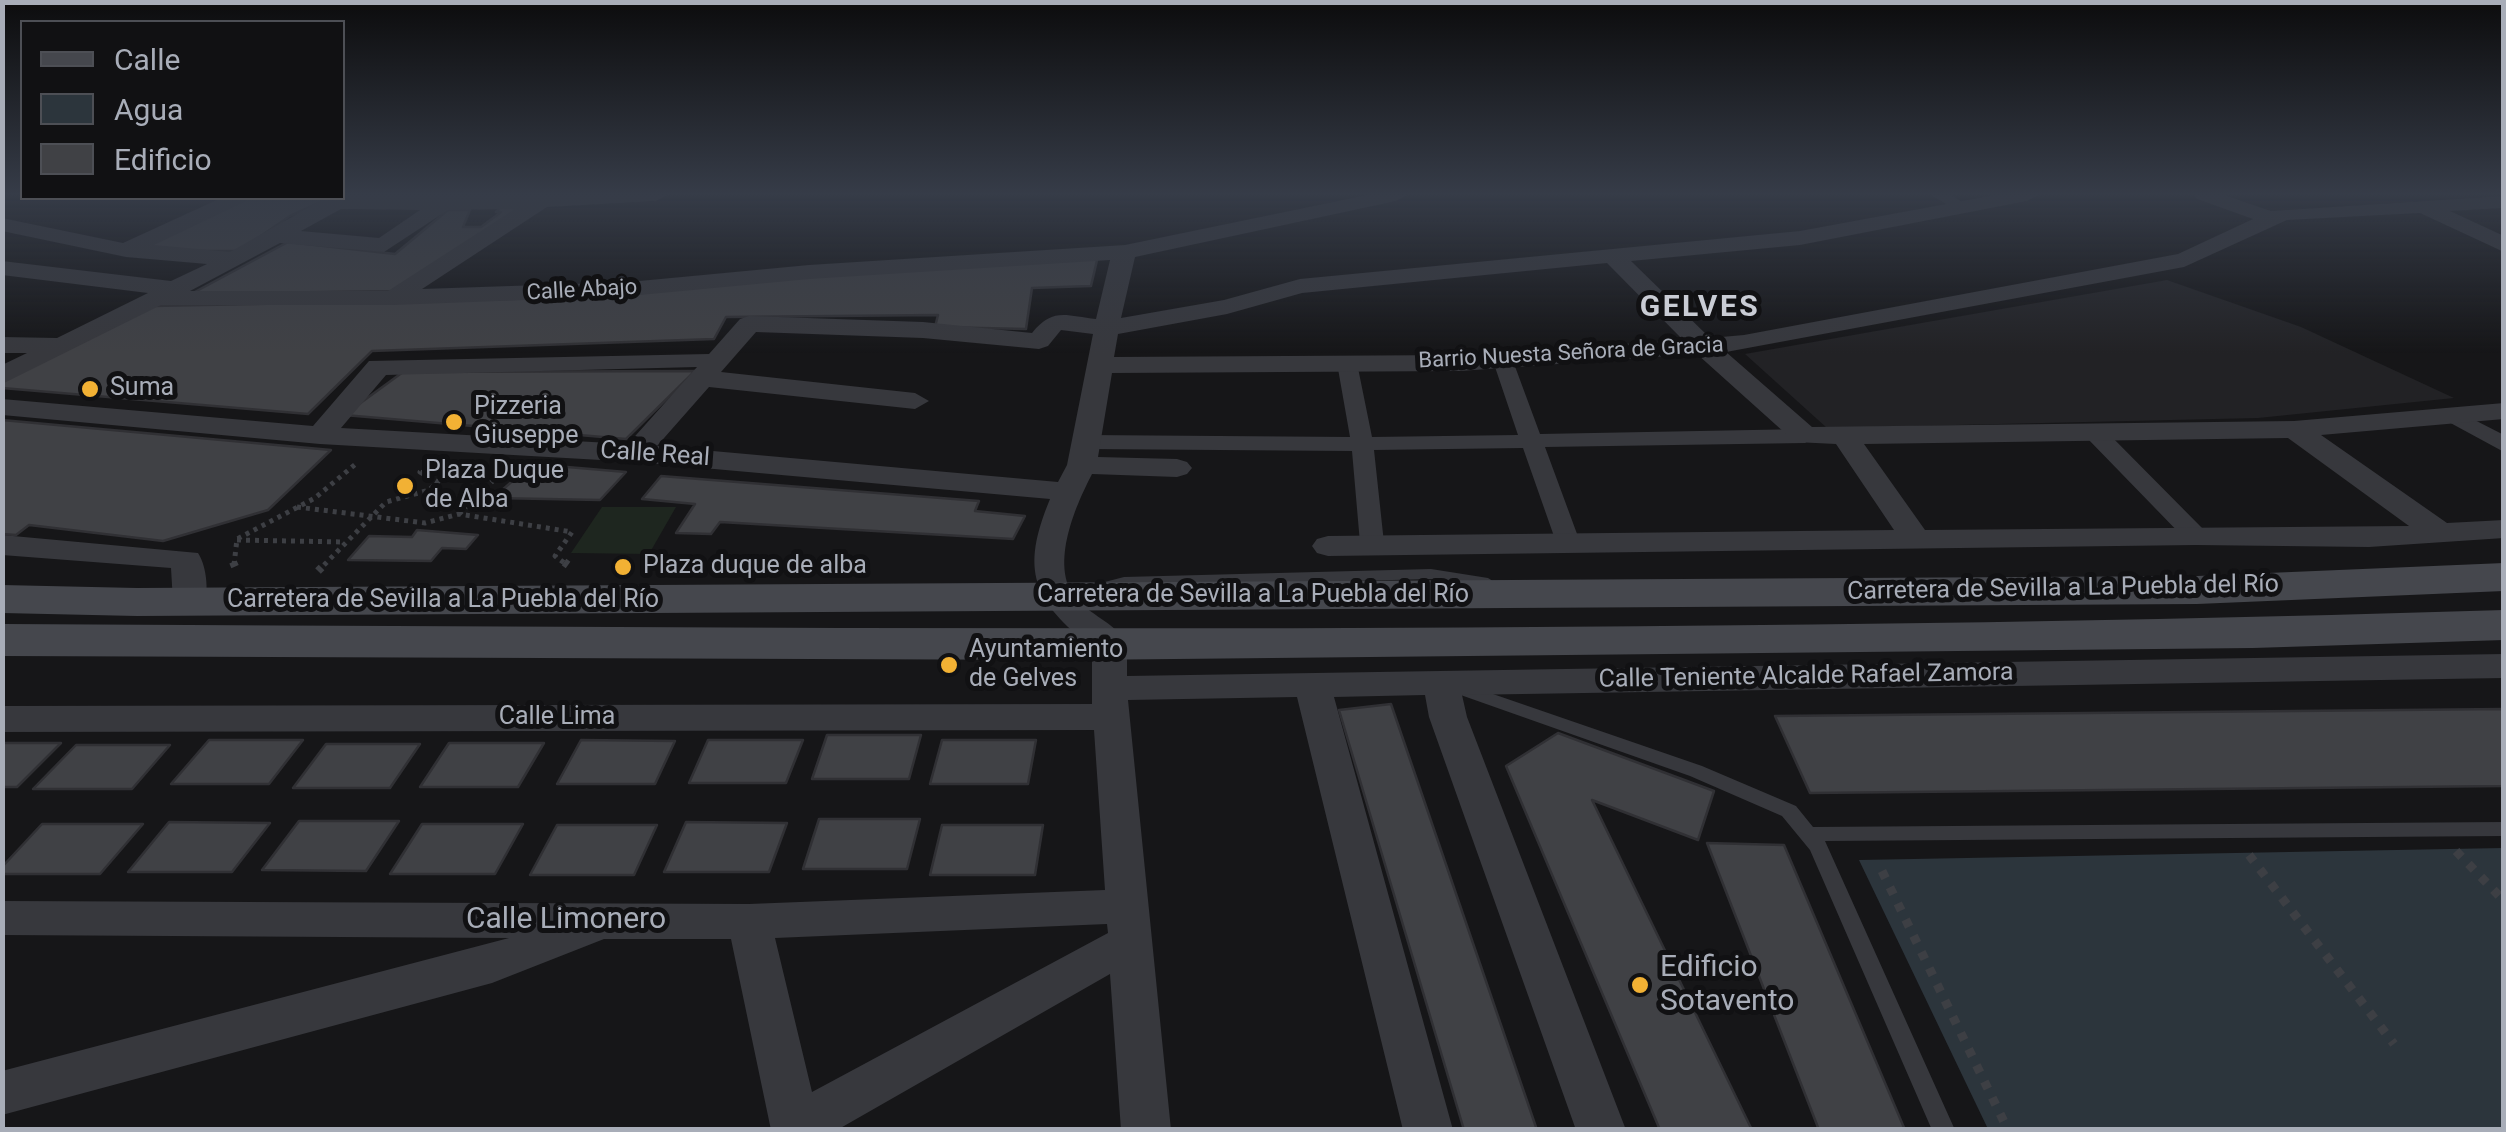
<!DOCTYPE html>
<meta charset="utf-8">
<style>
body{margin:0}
#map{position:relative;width:2506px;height:1132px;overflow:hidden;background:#161618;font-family:Roboto,sans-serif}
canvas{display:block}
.frame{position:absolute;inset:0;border:5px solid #a8adb8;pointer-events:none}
.legend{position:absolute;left:20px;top:20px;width:325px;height:180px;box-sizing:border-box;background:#111113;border:2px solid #4d4f55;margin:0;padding:12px 18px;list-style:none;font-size:30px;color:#a8adb8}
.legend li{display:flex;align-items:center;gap:20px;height:50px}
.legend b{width:50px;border:2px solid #4d4f55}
</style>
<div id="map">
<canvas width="2506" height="1132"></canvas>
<div class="frame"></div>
<ul class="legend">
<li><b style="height:12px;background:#45474d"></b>Calle</li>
<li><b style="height:28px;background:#2c353c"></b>Agua</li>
<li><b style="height:28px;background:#404145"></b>Edificio</li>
</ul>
</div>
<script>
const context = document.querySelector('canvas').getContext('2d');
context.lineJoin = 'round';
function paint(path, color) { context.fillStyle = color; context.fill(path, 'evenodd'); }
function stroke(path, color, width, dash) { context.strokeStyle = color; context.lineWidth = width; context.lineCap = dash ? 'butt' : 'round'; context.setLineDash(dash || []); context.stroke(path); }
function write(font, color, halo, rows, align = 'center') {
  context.font = font + ' Roboto,sans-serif'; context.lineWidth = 10; context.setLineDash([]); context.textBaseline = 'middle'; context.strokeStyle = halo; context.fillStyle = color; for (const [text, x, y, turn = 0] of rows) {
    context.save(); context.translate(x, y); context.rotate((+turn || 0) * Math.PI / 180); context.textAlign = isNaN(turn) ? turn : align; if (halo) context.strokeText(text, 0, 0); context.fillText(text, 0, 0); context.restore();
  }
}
paint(new Path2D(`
 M2167 280 2301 327 2454 398 2258 418 1827 428 1745 354Z`), '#222225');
paint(new Path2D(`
 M602 507H676L649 554 571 553Z`), '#1e261f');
paint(new Path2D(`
 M2503 848V1130L1988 1129 1859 860Z`), '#2c353c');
const building = new Path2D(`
 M249 198H330L290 216 239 251H176L144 246Z
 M525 206 392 291 191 294 288 242 395 254 448 210H470L463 227H481L501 212H496L500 207Z
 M1098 256 1091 286 1032 288 1026 329 935 327 938 315 726 317 714 339 372 351 308 414 2 388V380L153 306 608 297 724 283Z
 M695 371 626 439 344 415 403 372Z
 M2 420 331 450 268 510 163 541 29 525 16 535 2 534Z
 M532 464 626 472 600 500 493 498Z
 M661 476 979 501 975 511 1025 516 1013 539 720 522 711 534 676 533 695 504 642 499Z
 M417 530 478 535 466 549 442 548 431 561 348 560 369 536 412 537Z
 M1391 704 1537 1130H1464L1339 710Z
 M2504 709V786L1810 793 1775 716Z
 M1558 733 1714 791 1698 840 1592 800 1752 1130H1660L1506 766Z
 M827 735H921L909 779H812Z
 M209 740H303L269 784H171Z
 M581 740 675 741 655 784H557Z
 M708 740H803L786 783H689Z
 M942 740H1036L1028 784H930Z
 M2 743H61L17 787H2Z
 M449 743H544L518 787H420Z
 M326 744H420L390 788H293Z
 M76 745H170L132 789H33Z
 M819 819H920L907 869H803Z
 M299 821H399L366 871 262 870Z
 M169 822 270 823 232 872H128Z
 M686 822 787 823 769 872H664Z
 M42 824H143L100 874H2V867Z
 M422 824H523L495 874H390Z
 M557 825H657L634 875H530Z
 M942 825H1043L1035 875H930Z
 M1707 843 1784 845 1905 1130H1819Z`);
paint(building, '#404145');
stroke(building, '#303034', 2.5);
stroke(new Path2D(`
 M297 507 425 523 459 514 572 532 555 556 567 565
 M459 514 505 469
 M237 540 345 542
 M234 565 237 539 315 498 358 462
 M324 565 386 502 429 490 438 482 420 472 427 466`), '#3d3f44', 5, [4, 5]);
stroke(new Path2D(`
 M233 562 237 571
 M564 562 571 567
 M318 571 327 562`), '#3d3f44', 8, [5, 9]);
stroke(new Path2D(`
 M2456 851 2504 901
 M2249 855 2394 1044
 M1882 871 2008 1130`), '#3d3f44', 9, [8, 10]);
paint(new Path2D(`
 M1431 569 1488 578 1496 583 1488 588 1431 579 1124 587 1102 592 1094 587 1097 584 1124 577Z
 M1461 683 1702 766 1796 806 1813 827 2504 822V836L1825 841 1955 1130H1932L1810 850 1782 816 1690 776 1455 693 1453 689 1455 685Z`), '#37383d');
paint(new Path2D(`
 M1931 195H1951L1970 207 1956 210Z
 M1503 355 1513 361 1540 434 1805 429 1816 436 1805 443 1545 447 1580 542 1568 549 1556 542 1523 448 1374 450 1384 543 1372 550 1360 543 1352 451 1086 449 1075 442 1086 435 1350 437 1337 363 1347 357 1357 363 1372 437 1518 435 1493 361Z
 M2453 409 2504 435V452L2445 420 2442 415 2445 410Z
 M2095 426 2103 428 2205 531 2208 536 2205 541H2187L2087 438 2084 433 2087 428Z`), '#37383d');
paint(new Path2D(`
 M342 195H667L656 201 547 207 422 289 629 282 809 265 1125 245 1367 195H1407L1396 201 1135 257 1121 318 1224 300 1300 279 1800 231 1995 195H2038L2027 201 1800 245 1631 261 1710 338 1744 335 2178 254 2253 219 2197 199 2194 195H2224L2271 211 2504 196V208L2450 211 2504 236V252L2420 213 2287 220 2184 267 1726 352 1812 427 2294 421 2504 403V419L2321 435 2447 523 2504 520V538L2369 547 2196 545 1328 556 1317 553 1312 546 1317 539 1328 536 1894 530 1836 444 1795 442 1697 354 1460 371 1112 373 1098 457 1177 459 1187 462 1192 468 1187 474 1177 477 1092 474C1075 507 1047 570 1079 602 1094 616 1116 625 1127 643V676L2504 654V678L1462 695 1467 717 1626 1130H1576L1429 717 1425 695 1334 697 1453 1130H1403L1297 697 1128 700 1171 1130H1121L1110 974 837 1130H771L731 939H604L492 983 2 1115V1071L509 938 2 935V901L749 904 1105 890 1094 730 2 732V706L1092 704V647C1033 601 1020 571 1050 499L636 462 320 444 2 415V399L313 426 369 361 709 354 740 319 749 316 923 322 1032 333C1053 307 1066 316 1096 319L1110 260 809 279 629 296 393 305H161L2 384V365L27 353H2V337L57 338 148 293 2 275V261L171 281 207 264 126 257 2 231V218L123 243 221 198H247L244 202 154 245 230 252 325 198ZM341 209 420 210 379 238 301 231ZM515 209 388 291H190L280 243 384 252 448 210ZM1607 263 1683 340 1460 355 1114 357 1118 334 1227 314 1302 293ZM1061 330 1093 334 1067 465 1058 482 657 446 709 387 915 409 929 401 915 393 721 372 756 332 923 338 1039 349 1048 346ZM697 367 628 444 341 428 386 375ZM2288 438 2409 526 1925 530 1864 444ZM1107 924 1108 933 812 1092 775 938Z
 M2 535 198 553C207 566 210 597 202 609L190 612 178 609 173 602 171 568 2 555Z`), '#37383d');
paint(new Path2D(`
 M2504 563V591L2197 604 137 616 2 613V585L137 588 2197 576Z
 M2504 610V640L2253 648 1077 660 2 656V624C836 628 1670 636 2504 610Z`), '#45474d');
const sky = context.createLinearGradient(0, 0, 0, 353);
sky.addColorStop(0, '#0c0c0d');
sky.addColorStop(0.55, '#363c48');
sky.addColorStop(1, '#363c4800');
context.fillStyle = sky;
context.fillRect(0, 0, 2506, 353);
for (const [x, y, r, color] of [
 [90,389,10,"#f2b134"],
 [454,422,10,"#f2b134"],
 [405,486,10,"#f2b134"],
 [623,567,10,"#f2b134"],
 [949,665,10,"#f2b134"],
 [1640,985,10,"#f2b134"]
]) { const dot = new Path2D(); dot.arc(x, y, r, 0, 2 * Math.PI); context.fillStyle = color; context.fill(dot); stroke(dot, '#111113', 4); }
write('22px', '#a8adb8', '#111113', [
 ["Calle Abajo",582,291,-3],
 ["Barrio Nuesta Señora de Gracia",1571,354,-3]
]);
write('25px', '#a8adb8', '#111113', [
 ["Suma",110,389],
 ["Pizzeria",474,408],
 ["Giuseppe",474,437],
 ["Plaza Duque",425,472],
 ["de Alba",425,501],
 ["Plaza duque de alba",643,567],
 ["Ayuntamiento",969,651],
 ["de Gelves",969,680]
], 'left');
write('25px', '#a8adb8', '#111113', [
 ["Calle Real",655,455,4],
 ["Carretera de Sevilla a La Puebla del Río",2063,589,-1],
 ["Carretera de Sevilla a La Puebla del Río",1253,596],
 ["Carretera de Sevilla a La Puebla del Río",443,601],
 ["Calle Teniente Alcalde Rafael Zamora",1806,677,-1],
 ["Calle Lima",557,718]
]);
context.letterSpacing = '2.5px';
write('bold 30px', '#c9ccd4', '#111113', [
 ["GELVES",1700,308]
]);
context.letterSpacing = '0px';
write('30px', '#a8adb8', '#111113', [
 ["Calle Limonero",566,920]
]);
write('30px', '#a8adb8', '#111113', [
 ["Edificio",1660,968],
 ["Sotavento",1660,1002]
], 'left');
</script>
